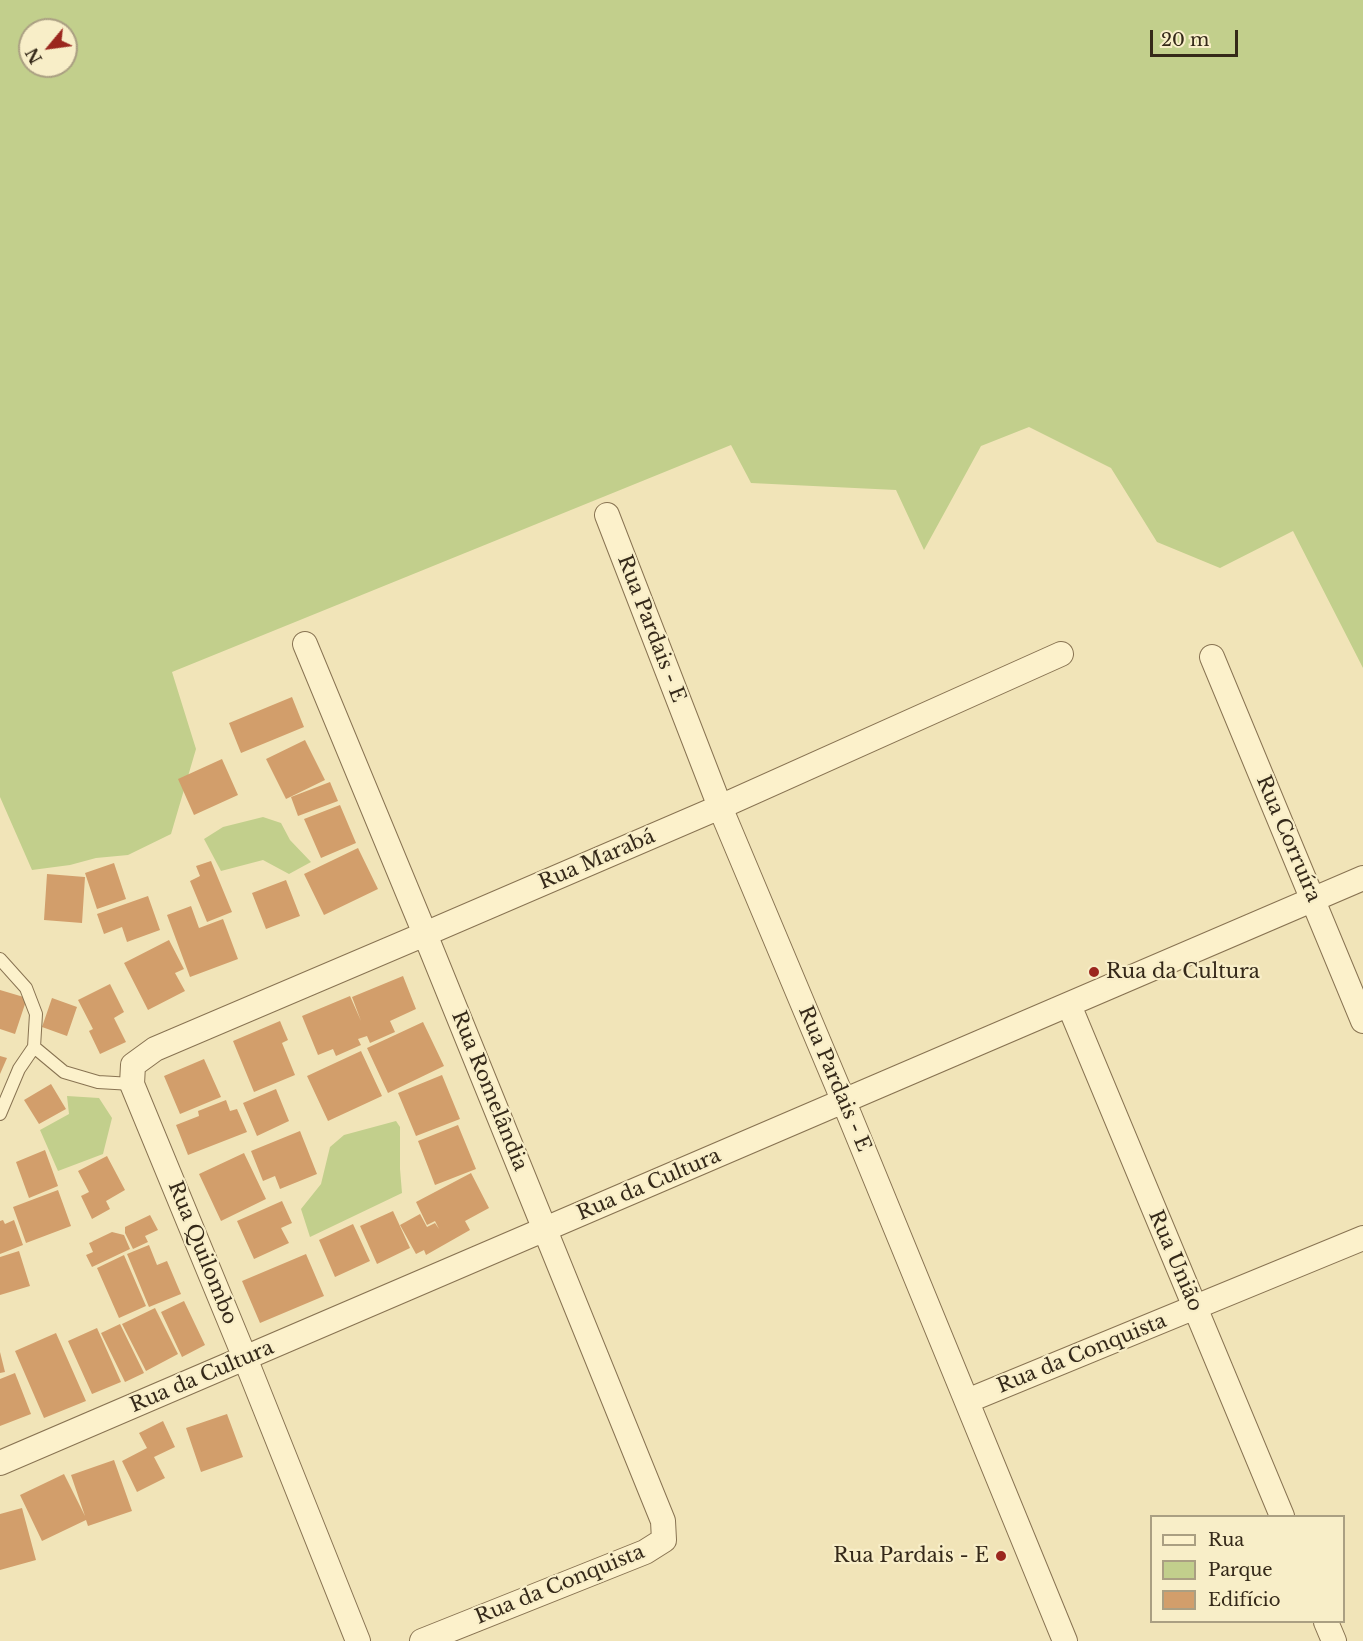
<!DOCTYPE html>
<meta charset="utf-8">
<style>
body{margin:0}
#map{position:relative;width:1363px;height:1641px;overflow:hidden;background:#f1e4b8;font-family:"Libre Baskerville",serif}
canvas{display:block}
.legend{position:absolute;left:1150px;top:1515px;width:195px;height:108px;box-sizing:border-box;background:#f8eec8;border:2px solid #aa9f82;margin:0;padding:8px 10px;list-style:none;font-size:18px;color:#352919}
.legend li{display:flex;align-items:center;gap:12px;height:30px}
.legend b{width:30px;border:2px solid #aa9f82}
.north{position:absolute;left:18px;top:18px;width:60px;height:60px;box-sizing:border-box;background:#f8eec8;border:2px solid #aa9f82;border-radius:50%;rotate:241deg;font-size:16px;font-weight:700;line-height:24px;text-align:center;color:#352919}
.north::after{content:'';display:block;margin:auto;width:21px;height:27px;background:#9b271e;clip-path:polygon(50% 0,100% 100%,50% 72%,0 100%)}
.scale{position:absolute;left:1150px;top:30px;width:88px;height:27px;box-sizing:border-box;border:3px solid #352919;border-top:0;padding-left:8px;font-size:18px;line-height:21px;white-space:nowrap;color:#352919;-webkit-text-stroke:4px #f8eec8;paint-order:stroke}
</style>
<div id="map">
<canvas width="1363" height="1641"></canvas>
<ul class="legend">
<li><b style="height:8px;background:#fcf1cb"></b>Rua</li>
<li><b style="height:16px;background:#c2cf8c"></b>Parque</li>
<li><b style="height:16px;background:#d29e6b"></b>Edifício</li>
</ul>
<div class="north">N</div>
<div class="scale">20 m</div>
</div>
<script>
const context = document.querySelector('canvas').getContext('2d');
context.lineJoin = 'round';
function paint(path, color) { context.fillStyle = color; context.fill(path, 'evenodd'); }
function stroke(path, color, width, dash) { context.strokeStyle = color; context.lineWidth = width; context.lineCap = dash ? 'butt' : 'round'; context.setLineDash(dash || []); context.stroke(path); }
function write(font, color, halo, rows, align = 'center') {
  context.font = font + ' "Libre Baskerville",serif'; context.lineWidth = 4.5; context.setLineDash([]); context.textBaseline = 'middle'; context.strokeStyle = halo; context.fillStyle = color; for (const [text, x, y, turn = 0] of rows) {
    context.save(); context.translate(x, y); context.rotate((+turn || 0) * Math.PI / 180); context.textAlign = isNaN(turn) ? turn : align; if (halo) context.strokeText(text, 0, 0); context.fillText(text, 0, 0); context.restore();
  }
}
paint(new Path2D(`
 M0 0H1363V668L1293 531 1220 568 1157 542 1111 468 1029 427 981 446 924 550 896 490 751 483 731 445 172 672 196 749 171 834 128 855 96 858 70 865 32 870 0 797ZM30 30H66V66H30Z
 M263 817 281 823 290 840 311 862 289 874 263 860 221 871 204 839 223 827Z
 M67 1096 99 1098 112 1118 103 1154 58 1171 40 1130 69 1114Z
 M396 1121 400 1127V1169L402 1193 310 1237 301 1209 321 1184 330 1147 344 1135Z`), '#c2cf8c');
paint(new Path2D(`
 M292 697 304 727 241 753 229 723Z
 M305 740 325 780 286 799 266 759Z
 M222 759 238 795 194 815 178 779Z
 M330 782 338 801 298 816 291 797Z
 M340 805 356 843 321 858 304 819Z
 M358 848 378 889 324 915 304 874Z
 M211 861 232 912 207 922 190 881 200 876 196 866Z
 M114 863 126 899 97 909 85 873Z
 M47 874 85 877 82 923 44 920Z
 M286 880 300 916 266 929 252 893Z
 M148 896 160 930 127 942 122 927 104 934 97 914Z
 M191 906 199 928 223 919 238 959 190 977 167 915Z
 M169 940 184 969 175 973 185 991 148 1010 124 963Z
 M403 976 416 1009 390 1021 395 1032 370 1043 367 1036 358 1039 361 1045 336 1056 333 1049 318 1055 302 1016 350 996 361 1021 352 997Z
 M110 984 124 1012 114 1018 126 1042 100 1054 89 1031 93 1029 78 1000Z
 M0 990 27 998 15 1034 0 1029Z
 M52 998 77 1007 67 1036 42 1027Z
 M280 1021 288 1040 282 1043 295 1075 254 1092 233 1041Z
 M423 1022 444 1066 388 1093 367 1048Z
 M361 1051 382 1096 328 1121 307 1076Z
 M0 1056 7 1058 0 1074Z
 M204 1059 221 1097 180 1114 164 1076Z
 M442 1075 460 1119 416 1136 398 1093Z
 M51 1084 66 1109 39 1124 24 1100Z
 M276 1089 289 1121 257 1136 243 1103Z
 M226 1100 230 1111 237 1109 247 1132 188 1155 176 1125 199 1116 198 1111Z
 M458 1125 476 1169 435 1185 418 1141Z
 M300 1131 317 1174 280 1189 275 1176 263 1181 251 1151Z
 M45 1150 58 1186 29 1198 16 1162Z
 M244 1153 266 1199 221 1221 199 1174Z
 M107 1156 125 1190 106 1201 110 1209 92 1219 81 1196 89 1192 78 1171Z
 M471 1173 489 1208 465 1221 470 1230 426 1255 424 1250 416 1254 400 1225 420 1214 427 1227 435 1223 439 1229 435 1221 427 1225 416 1202Z
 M58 1190 71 1226 26 1243 13 1207Z
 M282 1201 292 1223 281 1228 289 1243 254 1259 237 1221Z
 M393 1211 410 1248 377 1264 360 1226Z
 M150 1215 158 1230 145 1236 148 1242 133 1249 125 1233V1227Z
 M3 1220 5 1224 14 1220 23 1245 0 1254V1221Z
 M353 1224 370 1261 335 1277 319 1240Z
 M112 1232 124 1235 130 1249 92 1267 86 1255 93 1252 89 1243Z
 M149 1245 157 1265 167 1261 181 1294 149 1307 127 1254Z
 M19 1251 30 1286 0 1295V1257Z
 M306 1254 324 1296 260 1323 242 1281Z
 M124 1255 146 1306 119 1318 97 1268Z
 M184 1301 205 1345 182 1357 161 1312Z
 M155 1308 178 1354 146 1371 122 1324Z
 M120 1324 144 1373 125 1382 101 1333Z
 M97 1328 121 1382 92 1394 68 1341Z
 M56 1333 86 1401 44 1418 15 1351Z
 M0 1352 5 1372 0 1373Z
 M15 1373 31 1414 0 1426V1379Z
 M227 1414 243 1457 201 1472 186 1428Z
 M163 1421 175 1447 154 1457 165 1478 137 1492 122 1461 147 1448 139 1433Z
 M114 1460 132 1511 88 1526 86 1520 42 1541 20 1495 64 1474 85 1516 71 1475Z
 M22 1508 36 1560 0 1570V1514Z`), '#d29e6b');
const lane = new Path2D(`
 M0 959 26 988 36 1014 34 1047 19 1069 0 1114
 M34 1047 64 1072 98 1082 132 1084`);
const street = new Path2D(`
 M607 515 720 807 844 1102 1065 1641
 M305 644 425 934 663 1521 664 1540 645 1552 422 1641
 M1212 657 1363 1021
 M1069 1005 1282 1516
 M967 1401 1363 1238
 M0 1463 1363 878
 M1326 1622 1334 1641
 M358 1641 245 1358 132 1084 133 1065 155 1049 425 934 720 807 1061 654`);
stroke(lane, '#887352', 14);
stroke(street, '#887352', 26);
stroke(lane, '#fcf1cb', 12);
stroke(street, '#fcf1cb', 24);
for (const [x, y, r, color] of [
 [1094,972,6,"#9b271e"],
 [1001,1556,6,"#9b271e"]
]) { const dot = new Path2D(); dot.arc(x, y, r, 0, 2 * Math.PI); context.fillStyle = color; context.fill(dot); stroke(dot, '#f8eec8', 2); }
write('20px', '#352919', '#f8eec8', [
 ["Rua Pardais - E",651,629,69],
 ["Rua Corruíra",1288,839,67],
 ["Rua Marabá",597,860,-23],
 ["Rua Pardais - E",834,1079,67],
 ["Rua Romelândia",489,1091,68],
 ["Rua da Cultura",649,1185,-23],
 ["Rua Quilombo",202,1253,68],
 ["Rua União",1175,1261,67],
 ["Rua da Conquista",1082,1354,-22],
 ["Rua da Cultura",202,1377,-23],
 ["Rua da Conquista",560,1585,-22]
]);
write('20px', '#352919', '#f8eec8', [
 ["Rua da Cultura",1106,972],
 ["Rua Pardais - E",989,1556,"right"]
], 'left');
</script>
